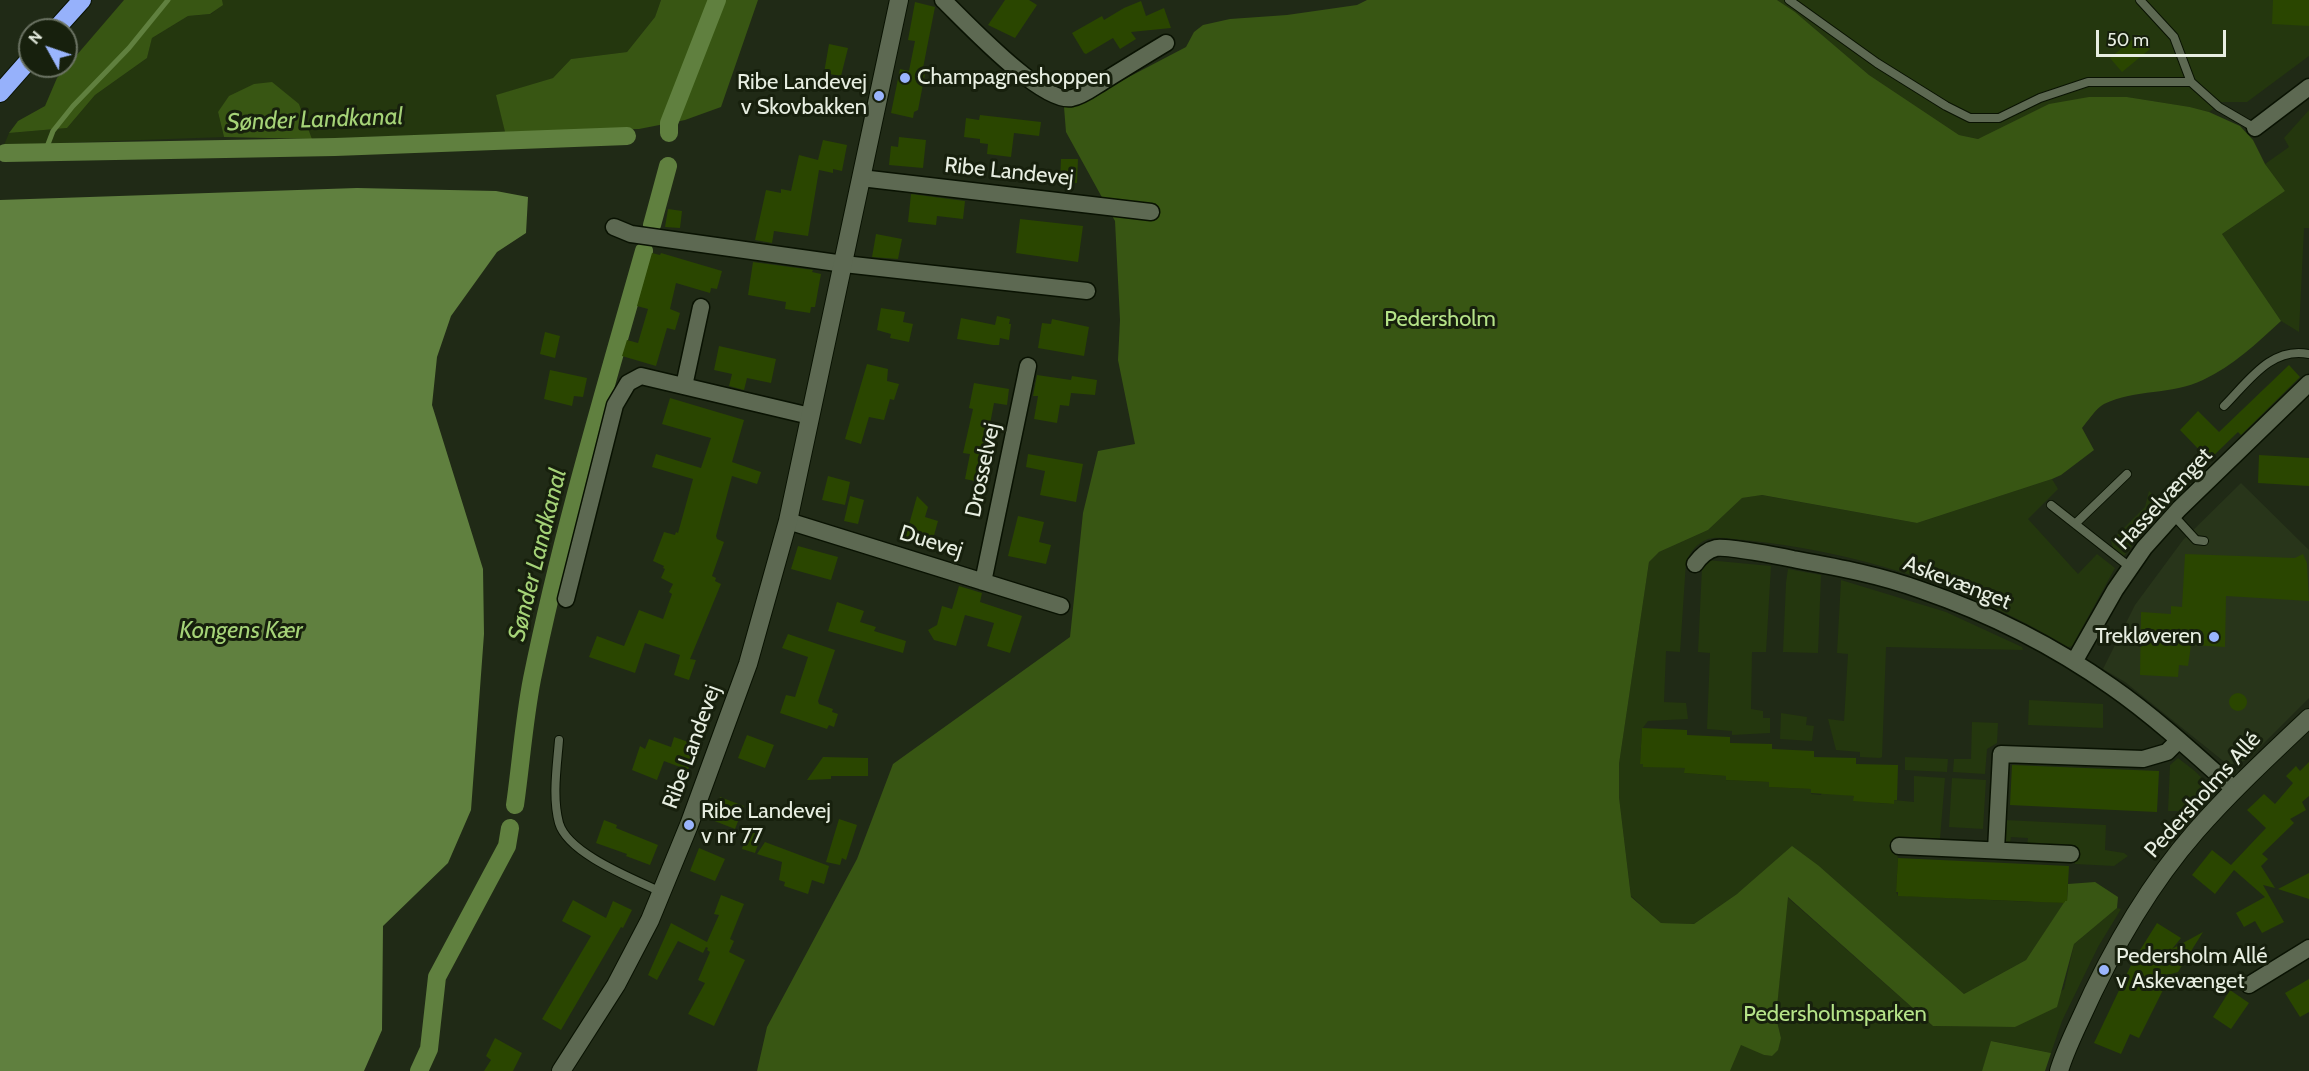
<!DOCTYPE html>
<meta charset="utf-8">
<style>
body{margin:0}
#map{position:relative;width:2309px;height:1071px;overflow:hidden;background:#202a16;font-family:Cabin,sans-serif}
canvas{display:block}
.north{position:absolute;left:18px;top:18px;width:60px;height:60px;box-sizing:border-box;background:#17200d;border:2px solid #6a7262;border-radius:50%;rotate:310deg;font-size:16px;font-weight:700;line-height:24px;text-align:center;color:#e7eee1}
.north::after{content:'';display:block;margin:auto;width:21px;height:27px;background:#9ab5fd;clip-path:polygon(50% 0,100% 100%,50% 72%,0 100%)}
.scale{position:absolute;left:2096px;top:30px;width:130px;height:27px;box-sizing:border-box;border:3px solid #e7eee1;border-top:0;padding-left:8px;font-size:18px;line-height:21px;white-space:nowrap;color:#e7eee1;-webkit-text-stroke:4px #17200d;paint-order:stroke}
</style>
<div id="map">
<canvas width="2309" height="1071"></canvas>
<div class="north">N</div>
<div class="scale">50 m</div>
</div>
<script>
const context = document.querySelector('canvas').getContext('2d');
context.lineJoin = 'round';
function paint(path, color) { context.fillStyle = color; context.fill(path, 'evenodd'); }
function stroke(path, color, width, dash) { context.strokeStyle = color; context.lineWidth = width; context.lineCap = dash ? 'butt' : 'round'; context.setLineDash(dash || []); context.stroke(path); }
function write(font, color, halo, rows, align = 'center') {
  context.font = font + ' Cabin,sans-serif'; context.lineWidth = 6; context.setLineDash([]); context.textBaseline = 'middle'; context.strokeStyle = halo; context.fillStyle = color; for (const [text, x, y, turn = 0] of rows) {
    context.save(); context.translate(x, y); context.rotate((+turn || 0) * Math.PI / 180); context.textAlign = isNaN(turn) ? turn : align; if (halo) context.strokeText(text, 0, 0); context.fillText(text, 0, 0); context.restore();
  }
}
paint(new Path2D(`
 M2241 483 2309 550V698L2247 760 2231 765 2222 760 2125 682 2103 669 2135 605 2183 540Z`), '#28351a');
paint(new Path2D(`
 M222 0H661L655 17 627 52 571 59 553 78 497 95 505 132 312 139 299 104 218 112 224 137 4 145 9 133 67 128 95 95 147 58 152 38 188 16 211 14 222 5Z
 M1777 0H2273L2309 26V56L2247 102H2222L2209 112 2190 107 2127 97 1978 139 1959 135 1869 75 1795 12Z
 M2309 110V228H2304L2299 332 2281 321 2222 234 2285 191 2265 164 2289 147 2284 138Z
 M2052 479 2058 489 2028 519 2078 574 2097 554 2115 568 2072 646 2068 647C2034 627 1998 608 1961 593 1893 566 1817 547 1744 540 1733 539 1719 536 1708 539 1697 543 1690 552 1686 562L1680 652 1666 651 1664 702 1686 703 1688 719 1648 721 1642 729 1640 764H1643V767H1653V763L1668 767 1685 768V773L1726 776V780L1769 782V787L1811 789V794L1821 795 1822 792 1854 796V801L1878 800V803L1894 804V800L1914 802V776L1945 778 1940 839 1894 838 1898 858 1896 892 1898 896H1907L2033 902 2034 900H2047V902L2064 903 2026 960 1964 994 1819 866 1737 894 1694 924 1661 923 1631 896 1619 797V764L1649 562 1659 552 1708 530 1742 498 1761 495 1917 523Z
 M2149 491 2164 506 2124 556 2113 548 2111 541 2145 507Z
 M1707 560 1771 566 1766 652H1752L1751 709 1763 711V718H1770V733L1732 735V731L1707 729 1710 653 1698 652 1702 568Z
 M1788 569 1821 575 1818 653 1783 652 1786 583Z
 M1841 580 1946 612 2022 647 2023 650 1886 647 1882 757 1880 758 1860 757V752L1836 750 1828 719 1844 721 1848 654 1837 653Z
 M2029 700 2103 704V728L2028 725Z
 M1781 713 1807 717 1806 725 1814 726 1812 741 1780 739Z
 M1972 722 1998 723 1997 743 1987 749 1985 774 1953 772 1954 759H1971Z
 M1905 757 1948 759 1947 772 1905 770Z
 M2178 758C2187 766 2213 780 2206 796 2204 801 2196 807 2193 811H2168L2170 765Z
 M1952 778 1986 780 1983 829 1949 827Z
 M2005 820 2106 825 2105 850 2124 853 2128 856 2114 866 2075 864 2071 854 2027 846 2028 838 2011 837 2010 843 2004 842Z
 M1787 897 1933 1026 2015 1027 2064 989 2074 944 2117 908 2121 909 2098 947 2062 1021 2051 1053 1992 1041 1982 1071H1730L1741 1044 1764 1055 1772 1056 1781 1038 1776 1017Z`), '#24370e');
paint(new Path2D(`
 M124 0H222L223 5 210 14 188 16 152 38 147 58 95 95 67 128 9 133 18 121 45 106 57 78Z
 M661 0H758L721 107 685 120 639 129 505 132 496 95 553 78 571 59 627 52 655 17Z
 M1367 0H1777L1795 12 1869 75 1959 135 1978 139 2049 104 2089 97H2127L2190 107 2209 112 2240 126 2253 140 2265 164 2285 191 2222 234 2281 321C2257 343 2233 366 2203 380 2172 395 2135 389 2104 404 2096 408 2088 421 2082 428L2094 450 2061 475 2052 479 1917 523 1762 495 1742 498 1708 530 1659 552 1649 562 1619 764V797L1631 897 1661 923 1694 924 1737 894 1792 846 1819 866 1964 994 2026 960 2065 901H2067L2068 884 2095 882 2118 897 2117 908 2074 944 2057 1007 2015 1027 1933 1026 1788 897 1776 1017 1781 1038 1778 1050 1772 1056 1764 1055 1741 1045 1730 1071H757L767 1027 857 859 893 764 1070 637 1083 513 1098 451 1135 444 1118 360 1120 320 1115 221 1066 132 1064 107 1077 104 1186 47 1194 32 1203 25 1230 19 1287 15 1357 5Z
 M272 82 299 104 312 139 224 137 218 112 229 96 254 84Z
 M1991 1041 2051 1053 2045 1071H1982Z`), '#385613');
paint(new Path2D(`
 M357 188 496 191 528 197 526 233 497 252 451 316 437 357 432 405 483 569 484 634 471 810 448 863 383 926 382 1030 364 1071H0V200Z`), '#60803f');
stroke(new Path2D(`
 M45 152 53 131 73 106 129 48 168 0`), '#60803f', 5);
stroke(new Path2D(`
 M669 133V123L717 0
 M5 153 335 147 627 136
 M652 225 668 166
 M515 805C521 763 524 720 532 679 561 536 604 392 644 251
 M419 1071 429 1049 437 977 507 846 510 828`), '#60803f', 18);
paint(new Path2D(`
 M1005 0H1029L1037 5 1015 38 988 25Z
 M2273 0H2309V26L2272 24Z
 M1141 1 1146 16 1164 8 1171 28 1131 32 1136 39 1120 49 1113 38 1086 54 1084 53 1072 33 1102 16 1104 20 1124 8Z
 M915 2 935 7 922 73 925 74 918 110 914 112 913 118 891 113 900 69 909 71 915 41 908 40Z
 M2139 34 2150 49 2122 72 2110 58Z
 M829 44 848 48 841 76 824 73Z
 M980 115 1041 122 1039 136 1014 133 1011 157 987 154 988 144 980 143V139L964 137 966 118 979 120Z
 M899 137 926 140 923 168 889 165 891 146 898 147Z
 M823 140 847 145 842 171 833 169V173L819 170 808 236 774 231 772 243 755 240 766 190 781 193V189L791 191 799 155 818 160Z
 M1061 159H1078L1077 183H1060Z
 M911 194 965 201 963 219 937 216 936 225 908 222Z
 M668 209 682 211 680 228 665 227Z
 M1020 219 1083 226 1078 262 1016 253Z
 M876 234 902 239 898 259 872 257Z
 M652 253 660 255 661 253 722 271 717 289 711 288 710 293 676 283 670 309 680 313 675 330 667 328 656 366 622 356 627 340 638 343 648 309 637 306Z
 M753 262 813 270 812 272 821 274 815 307H811L810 313 785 309 786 302 748 295Z
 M881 308 905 312 903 322 913 324 909 342 890 338 891 334 877 330Z
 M997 316 1010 319 1009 324H1011L1009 340 1000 338 999 345H993L957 339 961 318 995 325Z
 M1052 319 1089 327 1084 356 1038 348 1042 323 1051 324Z
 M545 332 560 336 555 358 540 354Z
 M719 346 776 359 771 383 747 378 744 390 729 386 732 374 714 370Z
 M867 364 888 369 887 381 899 384 894 400 890 399 884 420 869 417 861 444 845 439Z
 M2289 365 2300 377 2241 435 2238 432 2209 460 2180 430 2198 411 2219 432Z
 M550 370 587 378 583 397 574 396 572 406 544 399Z
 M1037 375 1071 380 1072 376 1097 380 1095 395 1071 393 1069 406 1060 405 1057 423 1034 419 1038 396H1033Z
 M974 383 1009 389 1007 405 994 403 987 440 995 442 984 483 965 479 970 454 963 453 973 409 969 408Z
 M670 398 744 420 732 462 761 472 757 484 732 476 716 536 717 539 724 542 712 576 716 578 715 581 721 584 690 659 696 660 689 680 674 675 680 655 645 643 635 673 589 657 597 636 624 646 639 610 663 619 672 594 669 592 673 584 661 578 665 569 663 568 664 566 653 561 664 532 675 535 676 532 678 533 693 479 652 467 656 454 701 468 711 438 662 424Z
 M1028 454 1083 464 1076 502 1040 495 1045 471 1026 467Z
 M2259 455 2309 458V486L2258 483Z
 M828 476 850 482 845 505 822 500Z
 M850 496 864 500 858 524 844 521Z
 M917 496 928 507 925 517 938 521 931 546 905 539Z
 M1018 516 1044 522 1039 542 1051 545 1046 564 1008 556Z
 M798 546 838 557 831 580 791 569Z
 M2185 554 2295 558 2303 554 2307 563 2309 601 2226 596 2225 647 2191 645 2188 666 2179 665 2178 677 2140 675 2141 612 2171 614V606L2182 607Z
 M959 586 982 593 980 602 1022 616 1010 653 987 646 994 623 965 615 956 646 934 640 928 630 937 625 942 606 952 609Z
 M837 602 864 611 860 622 876 627 874 631 906 641 903 653 828 631Z
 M788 634 835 650 818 701 819 704 833 709 832 712 838 714 834 727 829 725 827 729 780 713 786 695 795 697 808 657 782 648Z
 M2229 702a9 9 0 1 1 18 0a9 9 0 1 1-18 0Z
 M1642 728 1687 730V735L1730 737V743L1772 744V749L1814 751V757L1856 758V764L1898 765 1897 800H1894V804L1853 801 1854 796 1811 793V789L1769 787V782L1726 780V776L1684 773 1685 768 1643 767V764H1640Z
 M747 735 774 745 765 768 738 758Z
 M674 737 697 745 688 770 664 761 657 780 632 770 640 746 645 749 649 739 671 747Z
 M823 757 868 758V776H831V779L807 780Z
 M2309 762V796L2302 802 2306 810 2290 819 2294 823 2262 854 2268 859 2261 866 2275 888 2263 885 2284 922 2262 933 2255 921 2244 927 2236 913 2265 897 2234 870 2215 894 2192 875 2212 850 2231 865 2266 828 2247 810 2264 794 2275 804 2293 783 2286 776 2296 766 2300 771Z
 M2012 765 2159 771 2157 812 2010 805Z
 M720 797 744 806 735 829 712 820Z
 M839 819 857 825 846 860 842 858 840 865 826 862Z
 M604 820 617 825 616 828 658 845 650 865 626 856 627 854 596 843Z
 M749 826 763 831 755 853 742 849Z
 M765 842 829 866 824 884 812 880 808 894 784 886 785 882 779 880 782 862 757 854Z
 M699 848 725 859 715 881 690 871Z
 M1898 858 2069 866 2067 901H2065L2064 903 1898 896V892H1896Z
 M2309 873V899L2278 889Z
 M721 895 744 904 730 939 734 941 729 952 745 960 714 1026 688 1014 705 983 698 980 710 952 707 950 708 948 706 947 703 953 678 941 657 980 648 975 671 923 707 942 719 915 714 914Z
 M573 900 606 918 613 901 632 910 623 928 621 927 561 1030 542 1019 591 936 562 921Z
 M2157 923 2181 938 2172 949 2203 932 2178 972 2171 974 2139 1038 2130 1034 2121 1054 2094 1043 2132 963Z
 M2309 979V1012L2300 1017 2285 993Z
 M2230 990 2249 1003 2231 1029 2213 1017Z
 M495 1038 522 1053 513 1071H484L491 1060 486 1056Z`), '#2a4600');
const lane = new Path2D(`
 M1789 0 1877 63 1946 106 1970 118H1999L2040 98 2088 82H2191
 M2140 0 2174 37 2191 82 2219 107 2255 128
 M2224 406C2248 382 2271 346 2309 354
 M2051 505 2131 568
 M2174 516 2196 540 2204 541
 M2075 524 2127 474
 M559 740C557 766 552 797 559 823 568 854 634 879 661 892`);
const street = new Path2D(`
 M943 0C965 21 1043 105 1072 98 1083 96 1094 87 1104 81 1125 68 1146 55 1166 43
 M2255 128 2309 87
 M861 178 1151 212
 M614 227 631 234 844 264 1087 291
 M684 386 701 307
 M788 521 1061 606
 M1695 564C1700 557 1707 550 1716 548 1726 546 1779 556 1793 559 1836 567 1880 575 1921 590 1988 613 2054 646 2112 687 2155 717 2195 754 2234 789
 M983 582 1028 366
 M566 599 615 405 628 383 641 376 810 416
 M2074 662 2115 590 2144 548 2179 509 2309 383
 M1899 846 2071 854
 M1996 850 2001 754 2143 759 2167 752 2179 740
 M2249 985 2309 948`);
const secondary = new Path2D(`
 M561 1071 616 985 650 920 689 825 748 664 788 521 899 0
 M2059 1071C2064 1054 2072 1037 2080 1020 2110 953 2147 887 2196 831 2231 791 2270 755 2309 718`);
const highway = new Path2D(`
 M55 30 82 0
 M0 93 30 59`);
stroke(lane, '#091202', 10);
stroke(street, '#091202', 19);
stroke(secondary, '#091202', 20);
stroke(highway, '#091202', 20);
stroke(lane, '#5d6952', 8);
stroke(street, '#5d6952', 16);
stroke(secondary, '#5d6952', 18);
stroke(highway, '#96b1fb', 18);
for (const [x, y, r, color] of [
 [905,78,6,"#9ab5fd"],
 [879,96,6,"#9ab5fd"],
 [2214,637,6,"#9ab5fd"],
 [689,825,6,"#9ab5fd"],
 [2104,970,6,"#9ab5fd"]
]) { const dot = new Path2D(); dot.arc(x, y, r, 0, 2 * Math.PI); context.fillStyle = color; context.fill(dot); stroke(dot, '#17200d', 2); }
write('22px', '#e7eee1', '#17200d', [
 ["Champagneshoppen",917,78],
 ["Ribe Landevej",867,83,"right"],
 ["v Skovbakken",867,108,"right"],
 ["Trekløveren",2202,637,"right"],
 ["Ribe Landevej",701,812],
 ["v nr 77",701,837],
 ["Pedersholm Allé",2116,957],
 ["v Askevænget",2116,982]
], 'left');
write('22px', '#e7eee1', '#17200d', [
 ["Ribe Landevej",1009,172,6],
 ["Drosselvej",983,470,-78],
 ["Hasselvænget",2164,499,-47],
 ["Duevej",931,542,17],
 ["Askevænget",1957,583,21],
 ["Ribe Landevej",692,747,-70],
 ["Pedersholms Allé",2203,795,-48]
]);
write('22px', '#b5e388', '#17200d', [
 ["Pedersholm",1440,320],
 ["Pedersholmsparken",1835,1015]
]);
write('italic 24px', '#a5d377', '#17200d', [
 ["Sønder Landkanal",315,120,-2],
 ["Sønder Landkanal",538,555,-76],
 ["Kongens Kær",241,631]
]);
</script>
